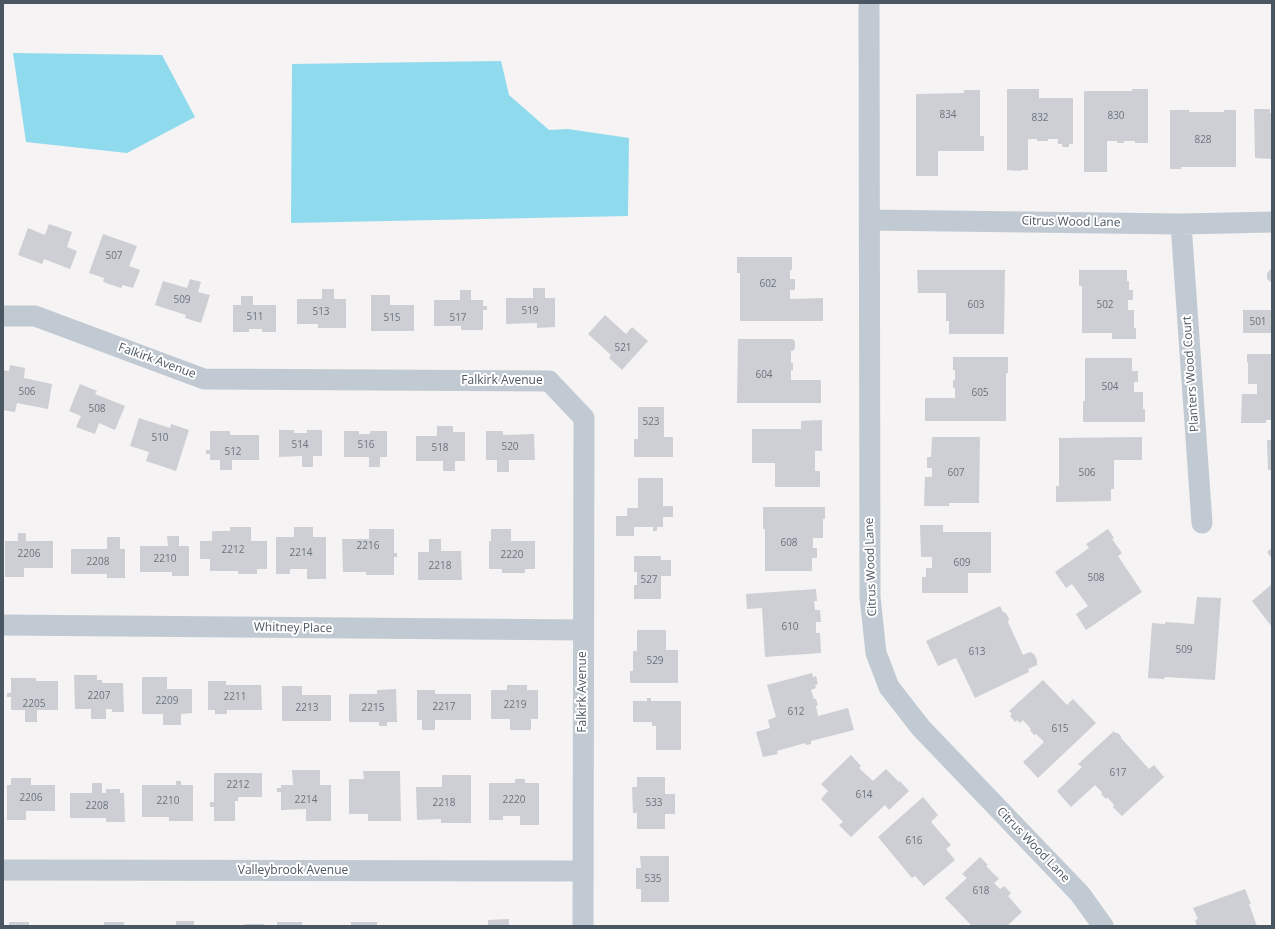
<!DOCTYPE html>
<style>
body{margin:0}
#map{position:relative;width:1275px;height:929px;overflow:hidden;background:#f5f3f3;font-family:"Open Sans",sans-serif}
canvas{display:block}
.frame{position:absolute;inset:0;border:4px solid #4a5661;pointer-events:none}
</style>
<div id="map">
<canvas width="1275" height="929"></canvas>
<div class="frame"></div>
</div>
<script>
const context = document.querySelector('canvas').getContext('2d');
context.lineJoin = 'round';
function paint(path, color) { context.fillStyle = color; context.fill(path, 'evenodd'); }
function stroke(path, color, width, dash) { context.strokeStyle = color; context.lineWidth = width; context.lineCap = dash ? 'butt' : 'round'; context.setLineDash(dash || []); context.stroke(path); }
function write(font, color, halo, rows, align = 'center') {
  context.font = font + ' "Open Sans",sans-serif'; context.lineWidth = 4; context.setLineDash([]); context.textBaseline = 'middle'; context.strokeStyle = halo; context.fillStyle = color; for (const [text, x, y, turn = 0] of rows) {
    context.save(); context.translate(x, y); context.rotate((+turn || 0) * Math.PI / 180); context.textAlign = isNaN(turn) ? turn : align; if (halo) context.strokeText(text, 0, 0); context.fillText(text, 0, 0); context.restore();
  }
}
paint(new Path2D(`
 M13 53 162 55 195 117 127 153 26 142Z
 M501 61 509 95 549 130 568 129 629 138 628 216 291 223 292 64Z`), '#90daee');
paint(new Path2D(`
 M1007 89H1039V98H1073V144H1069V147H1062V144H1058V139H1048V141H1037V139H1028V170H1021V171L1007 170Z
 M1132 89H1148V143H1135V141H1124V143H1117V141H1107V172H1084V91H1132Z
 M964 90H980V136H984V151H938V176H916V94L964 93Z
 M1254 109H1270V113H1272V159L1255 158Z
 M1170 110H1189V112H1224V110H1236V167H1181V169H1170Z
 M49 224 72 232 67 247 77 251 70 269 44 259 42 264 18 255 28 228 45 235Z
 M103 234 137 246 129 266 140 270 133 288 123 285 121 288 103 282 104 278 89 273Z
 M737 257H792V270H790V279H795V290H790V299L823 298V321H740V273H737Z
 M1271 269H1272V283L1267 279V273Z
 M917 270H1005L1004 334H949V321H946V293H918Z
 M1079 270H1127V281H1129V290H1133V300H1128V310H1134V328H1136V339H1112V333H1082V286H1079Z
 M190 279 201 282 198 292 210 295 201 323 185 318 186 315 155 305 163 281 187 288Z
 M533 288H545V298H555V327L537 328V323L506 324V298H533Z
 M322 289H334V299H346V328H318V324H297V299H322Z
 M460 290H471V300H483V306H487V310H483V330H461V326H434V300H460Z
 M371 295H390V305H414V331H371Z
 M241 296H253V305H276V332H262V329H249V332H233V305H241Z
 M1243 310H1272V333H1243Z
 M605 315 626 334 632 327 648 341 622 370 609 358 611 355 588 334Z
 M738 339H793L795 342V348L793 351H791V363H793V370H791V380H821V403H737Z
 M1247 354H1272V420H1266V423H1241L1242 394H1257V384H1248V362H1247Z
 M953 357H1008V373H1006V421H925V398H955V388H953V380H955V370H953Z
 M1085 358H1132V371H1138V382H1134V392H1143V409H1145V422H1083V401H1085Z
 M10 365 25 368 24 378 52 384 48 409 17 403 15 412 3 410V370L9 371Z
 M80 384 97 391 95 394 125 406 115 430 99 423 95 434 76 427 81 416 69 411Z
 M638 407H664V437H673V457H634V439H638Z
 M139 418 170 428 171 424 189 430 176 471 146 461 149 452 130 446Z
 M822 420V451H815V471H820V487H775V463H752V429H801V421Z
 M437 426H453V432H465V461H455V471H443V461H416V436H437Z
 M279 430H294V433H307V430H322V456H313V467H302V456L279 457Z
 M210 431H230V435H259V460H232V470H220V460H210V454H206V450H210Z
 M344 431H359V434H370V431H387V457H380V467H369V457H344Z
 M486 431H503V435L534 434 535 460H509V472H497V460H486Z
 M932 437H980L979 503H949V506H924L925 477H932V468H927V457H931Z
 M1142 437V460H1114V489H1111V501L1056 502V486H1059V438Z
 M1267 440H1272V470H1268Z
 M638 478H663V506H673V517H663V527H657V531H653V527H634V536H616V516H627V508H638Z
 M763 507H825V519H823V538H813V548H817V558H812V571H765V529H763Z
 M920 525H943V532H991V573H968V593H922V577H926V568H932V557H921Z
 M230 527H251V541H267V569H257V574H238V571H210V559H200V541H212V531H230Z
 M294 527H313V537H326V579H307V569H290V574H276V537H294Z
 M369 529H394V553H397V557H394V575H366V572H343L342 539H369Z
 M491 529H511V541H535V569H525V573H502V569H489V541H491Z
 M1108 529 1114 538 1112 539 1122 553 1118 556 1142 592 1086 630 1076 614 1088 606 1072 584 1066 588 1055 572 1089 548 1086 544Z
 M18 533H26V541H53V568H24V577H5V541H18Z
 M167 536H179V546H189V576H172V572H140V546H168Z
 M107 537H120V549H125V578H107V574H71V549H107Z
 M429 539H441V551H461L462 580H418V552H429Z
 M1272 548V559L1267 552Z
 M634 556H661V560H671V576H661V599H634V585H637V572H634Z
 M1272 584V627L1252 601Z
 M816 589 817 601H814L815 610H820L821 622H816V633H820L821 653 765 657 762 608 747 609 746 594Z
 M1197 597 1221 598 1215 680 1165 677 1164 679 1148 678 1152 623 1165 624V622L1194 624Z
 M1000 606 1003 612 1006 613 1009 619 1008 622 1023 655 1030 652 1034 654 1037 660V665L1028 669 1029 672 975 698 956 658 938 666 926 641Z
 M637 630H666V650H678V683H630V671H633V651H637Z
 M812 673 813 677 816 676 818 684 815 685 816 688 811 690 814 699H816L818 705 816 706 818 716 848 708 854 730 811 741V744L806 745 805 743 777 751 778 754 763 757 756 732 770 728 768 720 776 717 767 685Z
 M74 675H97V680H102V683H123L124 712H112V709H106V719H91V709H75Z
 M142 677H167V689H192V713L181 714V725H163V714H142Z
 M11 678H36V681H58V710H37V722H25V710H11V697H7V693H11Z
 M1043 680 1067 705 1073 699 1096 723 1038 778 1023 762 1044 742 1036 734 1034 735 1030 730 1031 729 1023 720 1020 723 1017 720 1015 722 1010 716 1012 714 1009 711Z
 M208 681H226V685H261L262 710H227V714H215V710H208Z
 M507 685H527V690H538V719H531V730H510V719H491V690H507Z
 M282 686H302V695H331V721H282Z
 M396 689 397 722H387V726H379V722H349V694H377V690Z
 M417 690H435V694H471V720H435V730H422V720H417Z
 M647 698H651V701H681V750H656V726H652V722H633V701H647Z
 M1114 731 1115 733H1118L1121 736V738L1149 769 1154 765 1164 777 1122 816 1113 807 1114 805 1107 797 1106 799 1101 794 1102 792 1095 785 1071 807 1057 791 1082 767 1078 764Z
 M851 755 861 766 859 768 873 781 886 769 899 782 900 781 909 791 889 810 885 805 851 837 839 825 843 822 821 799 828 791 821 784Z
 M292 770H320V785H331V821H306V809L281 810V792H277V788H281V785H293Z
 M363 771H400L401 821H368V814H349V779H364Z
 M214 773H262V797H238V801H235V821H214V807H210V802H214Z
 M442 775H471V823H441V819L417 820 416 787H442Z
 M637 777H665V794H675V814H665V829H637V813H633L632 787H637Z
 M11 778H31V785H55V811H26V820H7V785H11Z
 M515 779H525V783H539V825H520V816H503V820H489V783H515Z
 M176 781H181V785H193V821H169V817H142V785H176Z
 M92 783H102V793H106V789H120V793H124L125 822H106V818H70V793H92Z
 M923 797 938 815 931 822 951 845 946 849 955 860 924 886 915 876 912 878 878 837Z
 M640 856H669V902H641V889H636V868H641Z
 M980 857 988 865 986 866 999 879 994 883 1000 889 1004 886 1011 893 1008 896 1022 912 1007 926H972L945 898 967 878 962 874Z
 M1245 889 1251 904H1249L1257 926H1197L1195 920 1198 919 1193 908Z
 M509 919V926H488V920Z
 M176 921H194V926H176Z
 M9 922H29V926H9Z
 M104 922H124V926H104Z
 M277 922H302V926H277Z
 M351 922H377V926H351Z
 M244 924H264V926H244Z`), '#cdcfd5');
stroke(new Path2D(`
 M869 3 870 597 876 653 889 687 921 728 1080 894 1103 926
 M870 220 1181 224 1272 222
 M1181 224 1202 523
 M3 316H35L204 379 549 381 584 418 583 926
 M3 625 583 630
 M3 870 583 871`), '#c1cad2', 21);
write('10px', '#6b747e', null, [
 ["834",948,115],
 ["830",1116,116],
 ["832",1040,118],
 ["828",1203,140],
 ["507",114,256],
 ["602",768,284],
 ["509",182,300],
 ["603",976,305],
 ["502",1105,305],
 ["519",530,311],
 ["513",321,312],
 ["511",255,317],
 ["515",392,318],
 ["517",458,318],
 ["501",1258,322],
 ["521",623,348],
 ["604",764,375],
 ["504",1110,387],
 ["506",27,392],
 ["605",980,393],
 ["508",97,409],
 ["523",651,422],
 ["510",160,438],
 ["514",300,445],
 ["516",366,445],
 ["520",510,447],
 ["518",440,448],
 ["512",233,452],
 ["607",956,473],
 ["506",1087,473],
 ["608",789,543],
 ["2216",368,546],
 ["2212",233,550],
 ["2214",301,553],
 ["2206",29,554],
 ["2220",512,555],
 ["2210",165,559],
 ["2208",98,562],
 ["609",962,563],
 ["2218",440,566],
 ["508",1096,578],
 ["527",649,580],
 ["610",790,627],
 ["509",1184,650],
 ["613",977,652],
 ["529",655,661],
 ["2207",99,696],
 ["2211",235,697],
 ["2209",167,701],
 ["2205",34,704],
 ["2219",515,705],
 ["2217",444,707],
 ["2213",307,708],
 ["2215",373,708],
 ["612",796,712],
 ["615",1060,729],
 ["617",1118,773],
 ["2212",238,785],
 ["614",864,795],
 ["2206",31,798],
 ["2214",306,800],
 ["2220",514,800],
 ["2210",168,801],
 ["2218",444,803],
 ["533",654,803],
 ["2208",97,806],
 ["616",914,841],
 ["535",653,879],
 ["618",981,891]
]);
write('12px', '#4a5661', '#fff', [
 ["Citrus Wood Lane",1071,222,1],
 ["Falkirk Avenue",157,361,20],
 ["Planters Wood Court",1191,374,-94],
 ["Falkirk Avenue",502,381],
 ["Citrus Wood Lane",871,567,-92],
 ["Whitney Place",293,628,1],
 ["Falkirk Avenue",583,692,-90],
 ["Citrus Wood Lane",1033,845,46],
 ["Valleybrook Avenue",293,871]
]);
</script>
